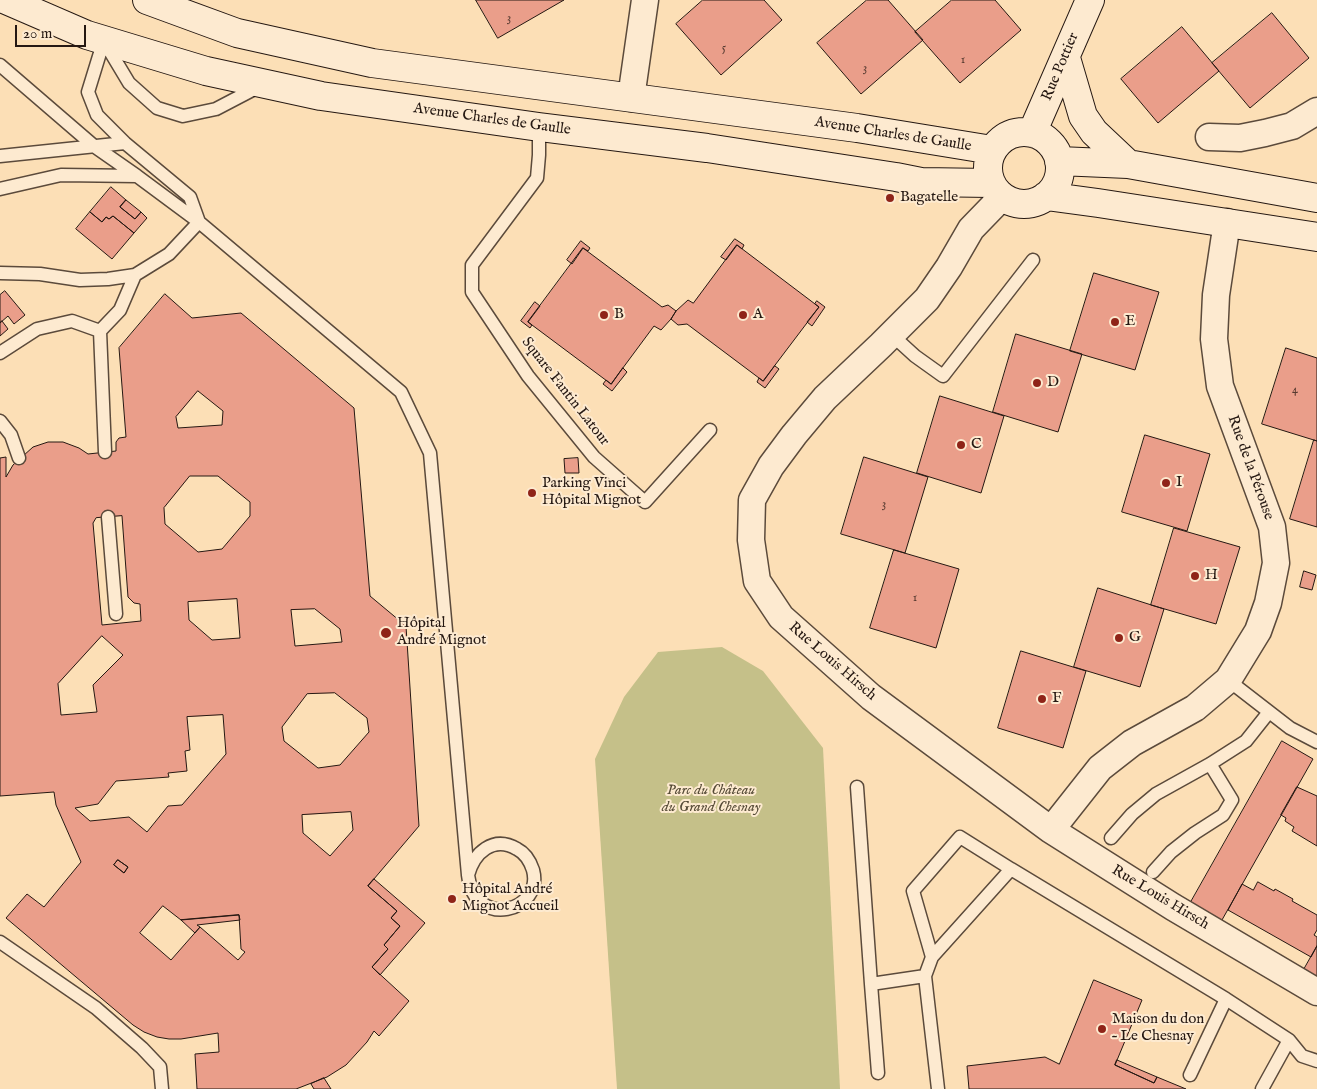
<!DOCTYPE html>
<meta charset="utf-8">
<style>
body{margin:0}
#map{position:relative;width:1317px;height:1089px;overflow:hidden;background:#fcdfb6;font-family:"IM FELL English",serif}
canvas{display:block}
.scale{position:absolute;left:15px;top:25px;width:71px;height:22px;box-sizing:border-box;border:2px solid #251812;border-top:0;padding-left:6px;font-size:15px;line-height:18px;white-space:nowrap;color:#251812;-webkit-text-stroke:4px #fdead0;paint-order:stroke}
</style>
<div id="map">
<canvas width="1317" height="1089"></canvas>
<div class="scale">20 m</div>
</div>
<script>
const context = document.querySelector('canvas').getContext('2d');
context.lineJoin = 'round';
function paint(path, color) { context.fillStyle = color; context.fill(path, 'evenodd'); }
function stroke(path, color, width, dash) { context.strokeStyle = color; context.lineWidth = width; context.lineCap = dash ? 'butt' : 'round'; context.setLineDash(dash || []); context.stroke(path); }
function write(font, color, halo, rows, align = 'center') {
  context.font = font + ' "IM FELL English",serif'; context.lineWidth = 4; context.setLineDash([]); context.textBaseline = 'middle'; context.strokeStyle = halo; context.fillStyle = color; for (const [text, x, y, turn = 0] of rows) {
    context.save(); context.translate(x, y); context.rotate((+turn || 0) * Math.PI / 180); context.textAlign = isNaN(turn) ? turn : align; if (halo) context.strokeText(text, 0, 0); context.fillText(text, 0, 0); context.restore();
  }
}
paint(new Path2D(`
 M722 647 763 671 823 748 840 1089H617L595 759 624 697 658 652Z`), '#c5c089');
const building = new Path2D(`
 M476 0H564L498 38Z
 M703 0H764L782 20 721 75 676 24Z
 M867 0H888L923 40 861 94 817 43Z
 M952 0H995L1021 30 960 83 915 32Z
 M1272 13 1309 58 1250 108 1212 63Z
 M1182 27 1219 71 1158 123 1121 79Z
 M111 187 126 200 120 207 135 219 141 212 147 218 134 233 113 216 109 219 106 217 102 222 90 212Z
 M126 200 141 212 135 219 120 207Z
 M90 212 102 222 106 217 109 219 113 216 134 233 112 259 76 229Z
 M735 239 744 245 742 249 737 245 726 260 721 257Z
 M581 241 590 248 588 251 583 248 572 264 567 260Z
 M737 245 819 307 763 381 687 324 678 325 671 319 676 311 688 300 693 303Z
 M583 248 662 307 668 305 676 311 671 319 661 330 654 326 611 384 528 322Z
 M1094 273 1159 292 1135 370 1070 351Z
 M5 291 25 315 14 324 8 316 0 323V295Z
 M165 294 192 318 241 313 354 408 370 596 406 626 419 826 368 886 397 911 391 918 400 926 384 945 388 949 372 967 409 1001 379 1036 374 1031 367 1042 346 1065 327 1077 296 1089H197L195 1054 219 1052 218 1033 181 1039H169L157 1037 144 1032 133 1025 6 918 27 894 44 907 81 862 56 805 54 792 0 796V458L6 457V477L13 465 33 447 48 442H63L79 448 88 454 116 451V442L119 438 126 437 119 348ZM198 391 223 411 222 425 178 428 176 417ZM190 476H218L250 502V516L222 549 198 552 165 524 164 508ZM122 516 128 597 134 603 140 604 141 621 102 625 93 523 96 518ZM237 599 240 638 212 640 189 620 188 602ZM315 609 340 629 342 642 295 646 291 610ZM102 636 123 655 93 685 97 712 61 715 58 684ZM335 693 367 718 369 732 340 765 318 768 284 741 282 727 307 694ZM223 715 226 754 182 805 168 806 147 832 129 817 90 821 75 808 98 804 116 781 169 777 168 773 187 771 185 751 190 750 187 717ZM351 812 353 830 330 856 303 833 302 815ZM118 860 128 867 124 873 114 865ZM163 906 181 920 239 915 241 949 245 952 238 960 200 927 171 960 140 933Z
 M817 301 825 307 812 326 807 322 819 307 815 304Z
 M535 302 540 306 528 322 532 325 530 328 521 321Z
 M2 321 8 329 0 336V323Z
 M1016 334 1082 354 1058 432 993 412Z
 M1286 348 1317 358V441L1262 424Z
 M775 366 779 369 765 388 757 382 759 378 763 381Z
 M623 368 627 372 612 391 603 384 606 380 611 384Z
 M940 396 1004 416 981 493 917 473Z
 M1145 435 1210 454 1187 531 1122 512Z
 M1314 440 1317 441V527L1290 519Z
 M864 457 928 477 905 553 841 534Z
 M578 458 579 473H565L564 459Z
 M1174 528 1240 547 1216 624 1151 605Z
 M894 550 959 569 936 648 870 628Z
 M1304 571 1316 575 1312 590 1300 587Z
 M1098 588 1164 609 1140 687 1074 667Z
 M1021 651 1086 671 1063 748 998 728Z
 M1282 741 1313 759 1218 927 1187 909Z
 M1297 787 1317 796V846L1292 831 1294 827 1285 821 1286 818 1281 815Z
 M118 860 128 867 124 873 114 865Z
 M374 879 425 923 380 975 372 967 388 949 384 945 400 926 391 918 397 911 368 886Z
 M1258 882 1274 891 1275 889 1293 899 1292 901 1317 915V930L1314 935 1317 937V946L1311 957 1228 910 1242 884 1253 890Z
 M239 915 240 920 197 925 200 927 195 933 181 920Z
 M1317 946V982L1302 973Z
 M1094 980 1142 1000 1115 1065 1154 1083 1157 1077 1186 1089H969L967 1066 1045 1057 1059 1064Z
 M1117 1060 1157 1077 1154 1083 1115 1065Z
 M324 1078 331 1089H314L311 1084Z`);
paint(building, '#ea9e8a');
stroke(building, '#251812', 1);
const lane = new Path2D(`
 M104 40 88 92 97 115 125 143 190 197 199 222
 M105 43 129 83 157 108 183 116 216 109 260 86
 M0 65 94 146 137 176 199 222 401 392 430 453 468 875C475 931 544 911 533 870 530 861 525 853 517 849 493 835 474 853 468 875
 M539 127V155L537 178 472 265V292L528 376 594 457 645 502 710 430
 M0 156 125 143
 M0 189 61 175 137 176
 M0 273 40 274 80 280 108 279 135 275 169 254 199 222
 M892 335 915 356 943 376 1033 260
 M0 353 37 329 72 321 100 331
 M0 421 11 435 19 458
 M105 452 100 331 120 310 135 275
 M108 517 116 614
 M1228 680 1290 728 1317 742
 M857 787 871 984
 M1111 838 1132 814 1156 794 1210 764 1246 741 1269 712
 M1153 872 1171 852 1195 833 1223 815 1232 800 1210 764
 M0 942 96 1008 142 1048 160 1067 162 1089
 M932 957 913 891 960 837 1011 869
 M878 1073 871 984 925 976
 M1190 1075 1226 999
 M938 1089 925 976 932 957 1011 869 1226 999 1289 1040 1302 1056 1317 1061
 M1262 1089 1289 1040`);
const street = new Path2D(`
 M631 98 645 0
 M1209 137 1240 138 1265 133 1292 126 1317 111
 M1002 197 971 229 949 267 927 299 881 345 825 398 794 435 771 466 752 500 751 540 757 581 781 617 871 697 1051 830 1173 907 1317 992
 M1051 830 1100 768 1132 743 1195 708 1228 680 1258 631 1268 603 1276 563 1272 527 1220 386 1214 339 1216 295 1227 222`);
const secondary = new Path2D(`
 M6 0 87 35 206 71 321 96 539 127 707 148 896 177 921 182 991 183
 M147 0 237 33 372 63 857 128 992 150
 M1066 58 1083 116 1094 132 1128 164
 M988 168a36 36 0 1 1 72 0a36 36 0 1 1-72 0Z
 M1032 133 1090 0
 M1059 161 1128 164 1317 198
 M1046 196 1098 203 1317 237`);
stroke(lane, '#5b4a3b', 15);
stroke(street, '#5b4a3b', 29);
stroke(secondary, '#251812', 30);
stroke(lane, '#fdead0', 12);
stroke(street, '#fdead0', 26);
stroke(secondary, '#fdead0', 28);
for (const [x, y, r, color] of [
 [890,198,5,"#8f2418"],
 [604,315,5,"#8f2418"],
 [743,315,5,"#8f2418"],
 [1115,322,5,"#8f2418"],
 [1037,383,5,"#8f2418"],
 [961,445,5,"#8f2418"],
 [1166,483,5,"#8f2418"],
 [532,493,5,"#8f2418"],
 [1195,576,5,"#8f2418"],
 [386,633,6,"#8f2418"],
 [1119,638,5,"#8f2418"],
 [1042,699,5,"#8f2418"],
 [452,899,5,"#8f2418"],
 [1102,1029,5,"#8f2418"]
]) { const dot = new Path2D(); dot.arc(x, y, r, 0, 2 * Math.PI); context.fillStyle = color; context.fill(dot); stroke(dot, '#fdead0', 2); }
write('12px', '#563a30', null, [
 ["3",509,19],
 ["5",724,49],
 ["1",963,61],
 ["3",865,69],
 ["4",1295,391],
 ["3",884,505],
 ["1",915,599]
]);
write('15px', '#251812', '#fdead0', [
 ["Rue Pottier",1061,67,-67],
 ["Avenue Charles de Gaulle",492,120,8],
 ["Avenue Charles de Gaulle",893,135,9],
 ["Square Fantin Latour",565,392,52],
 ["Rue de la Pérouse",1250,468,70],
 ["Rue Louis Hirsch",832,662,41],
 ["Rue Louis Hirsch",1160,898,31]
]);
write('15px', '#251812', '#fdead0', [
 ["Bagatelle",900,198],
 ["B",614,315],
 ["A",753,315],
 ["E",1125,322],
 ["D",1047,383],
 ["C",971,445],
 ["I",1176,483],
 ["Parking Vinci",542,484],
 ["Hôpital Mignot",542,501],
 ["H",1205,576],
 ["Hôpital",397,624],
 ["André Mignot",397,641],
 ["G",1129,638],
 ["F",1052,699],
 ["Hôpital André",462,890],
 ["Mignot Accueil",462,907],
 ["Maison du don",1112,1020],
 ["– Le Chesnay",1112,1037]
], 'left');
write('italic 15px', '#554a36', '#fdead0', [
 ["Parc du Château",711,791],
 ["du Grand Chesnay",711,808]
]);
</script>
